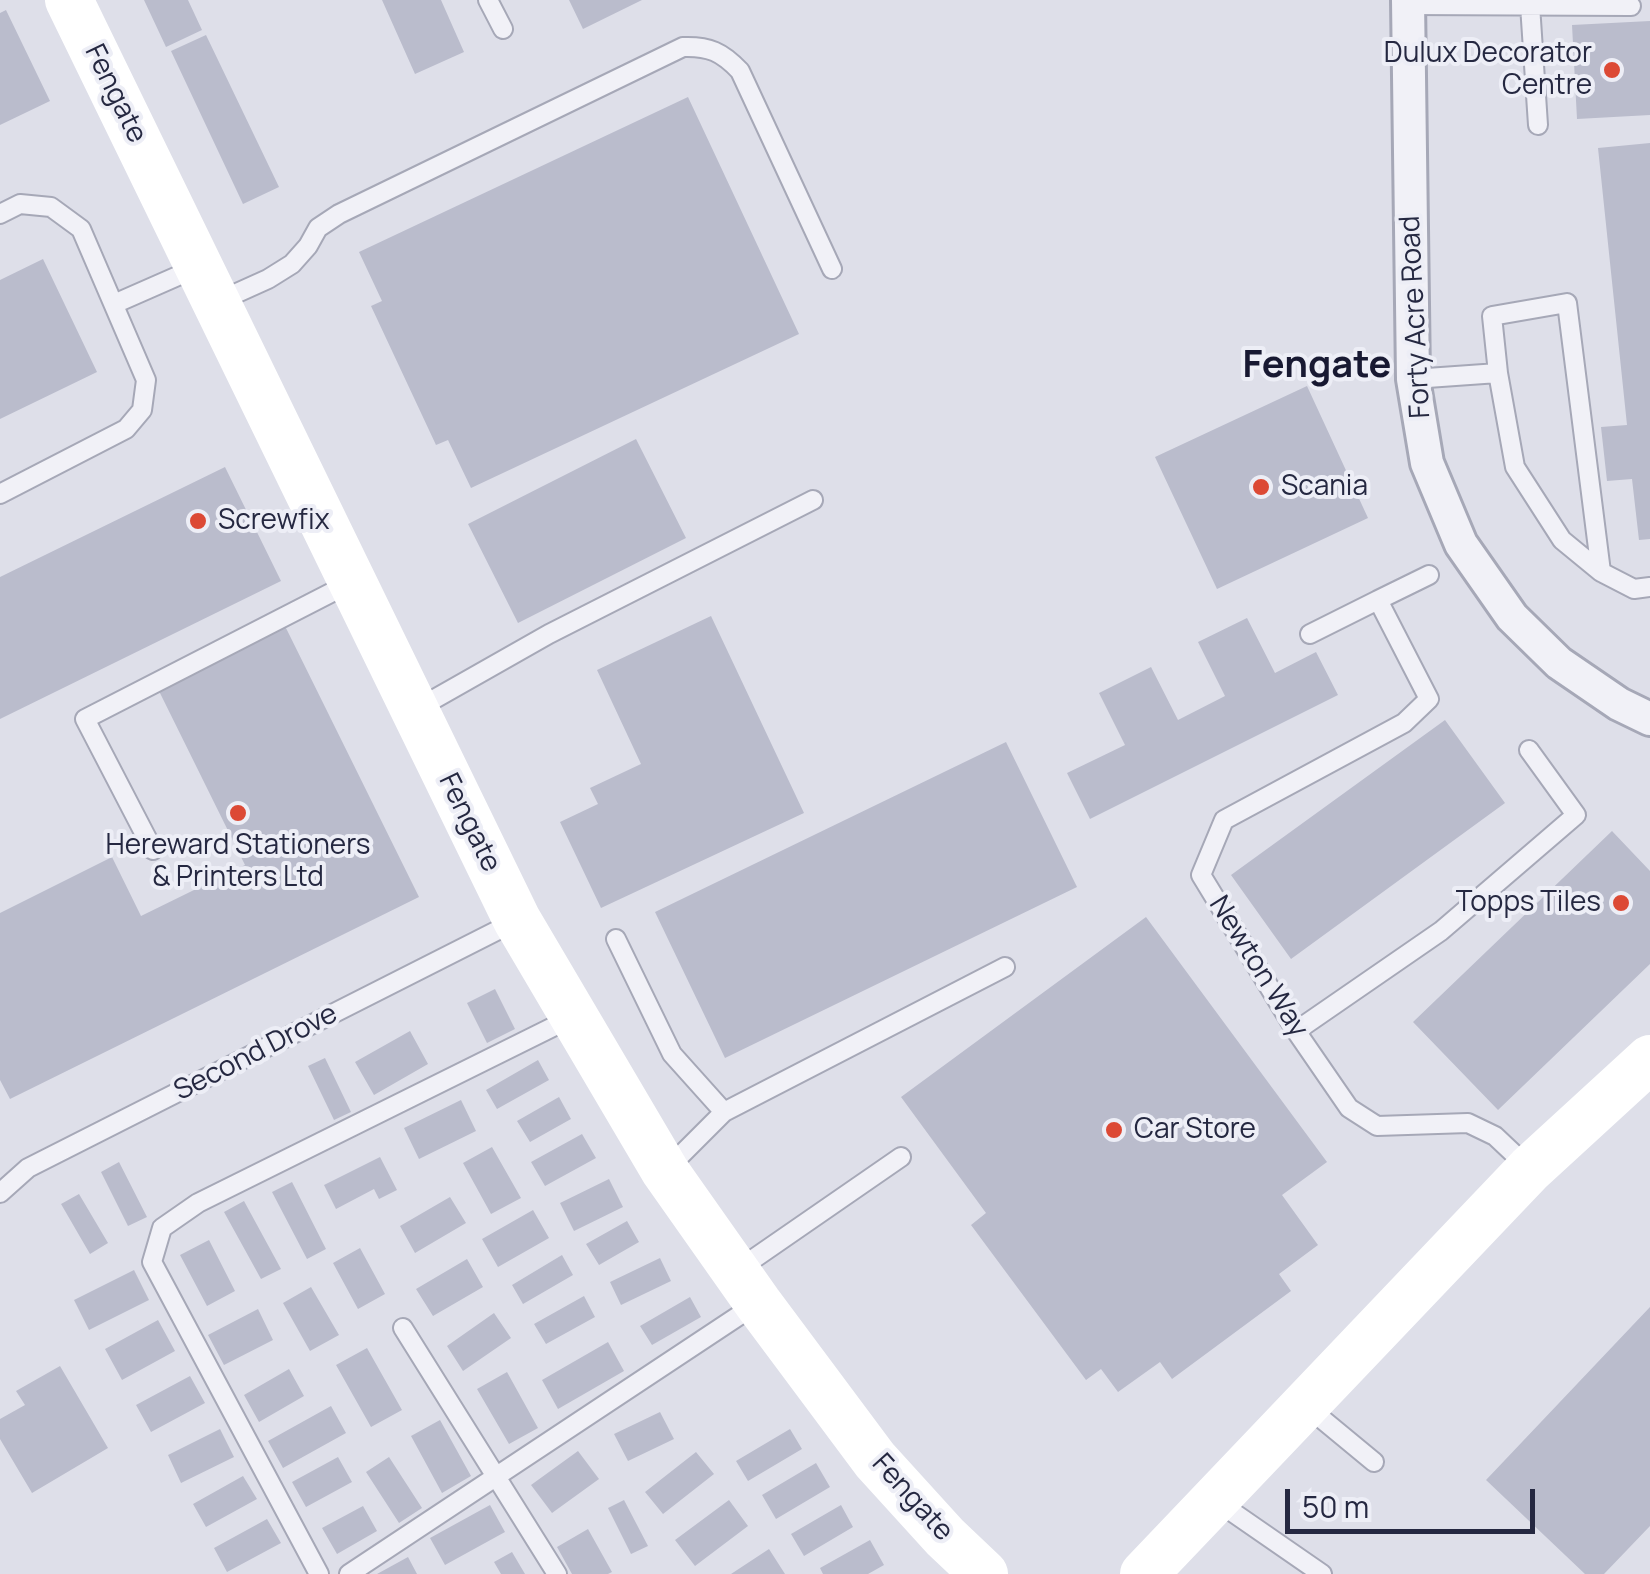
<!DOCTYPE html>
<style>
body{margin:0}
#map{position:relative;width:1650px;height:1574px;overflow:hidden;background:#dedfe9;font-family:Manrope,sans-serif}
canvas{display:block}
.scale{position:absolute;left:1285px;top:1489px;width:250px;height:45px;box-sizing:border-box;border:5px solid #252841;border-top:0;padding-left:12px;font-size:30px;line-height:35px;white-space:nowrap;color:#252841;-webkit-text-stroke:8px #edeef6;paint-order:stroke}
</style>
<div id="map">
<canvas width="1650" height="1574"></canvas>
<div class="scale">50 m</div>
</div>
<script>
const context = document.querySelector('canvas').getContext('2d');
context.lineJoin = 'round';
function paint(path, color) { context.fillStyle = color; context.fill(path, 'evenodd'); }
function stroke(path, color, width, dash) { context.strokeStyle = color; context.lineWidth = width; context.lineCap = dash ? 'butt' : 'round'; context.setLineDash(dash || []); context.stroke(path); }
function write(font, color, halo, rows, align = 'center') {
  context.font = font + ' Manrope,sans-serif'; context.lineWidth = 8; context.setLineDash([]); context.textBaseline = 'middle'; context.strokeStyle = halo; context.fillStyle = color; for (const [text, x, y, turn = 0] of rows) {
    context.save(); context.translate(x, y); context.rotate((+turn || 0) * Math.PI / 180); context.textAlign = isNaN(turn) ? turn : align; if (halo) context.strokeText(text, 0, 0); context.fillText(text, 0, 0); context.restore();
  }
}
paint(new Path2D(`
 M144 0H188L202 30 166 47Z
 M382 0H441L464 52 415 74Z
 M569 0H642L583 29Z
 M6 10 50 101 0 125V13Z
 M1650 21V115L1577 119 1572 25Z
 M206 35 279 187 243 204 171 51Z
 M688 97 799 334 471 488 448 440 436 445 371 306 382 301 359 252Z
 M1650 143V539L1639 540 1632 479 1607 481 1601 427 1627 425 1598 148Z
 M43 259 97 372 0 419V280Z
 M1307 386 1368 518 1217 589 1155 457Z
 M636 439 686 538 518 623 468 524Z
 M225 467 281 581 0 719V577Z
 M711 616 804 813 601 908 560 822 598 804 590 788 641 764 597 670Z
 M1247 618 1275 673 1316 652 1338 695 1090 819 1067 773 1125 745 1099 693 1151 667 1178 720 1225 696 1198 642Z
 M285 626 419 897 10 1099 0 1080V913L112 857 141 916 245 865 158 689Z
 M1445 720 1505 803 1291 959 1231 875Z
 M1006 742 1077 887 725 1058 655 912Z
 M1612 831 1650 871V964L1498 1110 1413 1022Z
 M1146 917 1327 1162 1282 1195 1318 1245 1279 1274 1291 1291 1172 1379 1160 1362 1118 1392 1101 1369 1086 1380 971 1225 986 1213 901 1097Z
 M495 989 515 1029 487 1043 467 1003Z
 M410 1031 428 1064 374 1095 355 1062Z
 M325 1058 351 1112 334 1120 308 1066Z
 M538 1060 549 1080 497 1109 486 1090Z
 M559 1097 571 1119 530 1142 517 1121Z
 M461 1100 476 1131 419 1159 404 1128Z
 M582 1134 596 1158 545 1186 531 1162Z
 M492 1147 521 1198 491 1214 463 1163Z
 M380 1157 397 1190 379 1199 374 1189 336 1209 324 1185Z
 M119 1162 147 1217 128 1226 101 1172Z
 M609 1179 623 1207 574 1231 560 1203Z
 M292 1182 326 1249 307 1259 272 1192Z
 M79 1194 108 1243 90 1254 61 1204Z
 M450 1197 466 1223 415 1253 400 1226Z
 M244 1201 281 1269 261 1279 224 1212Z
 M533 1210 549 1238 498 1267 482 1239Z
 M627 1221 639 1242 599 1265 586 1244Z
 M209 1240 235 1291 207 1306 180 1255Z
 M360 1248 385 1294 358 1309 333 1263Z
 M562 1255 573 1275 523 1304 512 1285Z
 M660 1258 671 1281 621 1305 610 1282Z
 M467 1259 483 1287 433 1316 416 1289Z
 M134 1270 149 1300 89 1330 74 1300Z
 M311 1287 339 1335 310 1351 283 1303Z
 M584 1296 595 1317 546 1344 534 1324Z
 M690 1297 701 1317 652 1345 640 1326Z
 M1650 1307V1526L1604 1574H1585L1486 1480Z
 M258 1309 273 1340 224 1365 208 1335Z
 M494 1313 511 1338 463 1371 447 1346Z
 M158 1320 175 1351 122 1380 105 1349Z
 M608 1342 624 1371 558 1409 542 1380Z
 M367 1348 402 1410 371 1427 336 1365Z
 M60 1366 108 1448 32 1493 0 1439V1419L25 1405 16 1391Z
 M289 1369 304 1396 259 1422 244 1395Z
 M507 1372 538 1428 509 1444 477 1389Z
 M190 1376 205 1403 151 1432 136 1405Z
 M331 1406 346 1433 283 1468 268 1441Z
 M660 1412 674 1439 628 1461 614 1434Z
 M440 1420 471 1476 442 1493 411 1436Z
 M220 1429 234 1457 181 1483 168 1455Z
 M790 1429 802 1449 748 1481 736 1461Z
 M578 1451 599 1479 552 1513 531 1485Z
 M696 1452 714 1474 663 1514 645 1492Z
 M338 1457 352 1482 306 1507 292 1482Z
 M389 1457 422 1508 399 1523 366 1472Z
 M816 1463 830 1487 776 1519 762 1495Z
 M243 1476 257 1499 206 1527 193 1504Z
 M624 1500 648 1546 631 1554 608 1508Z
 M729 1500 748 1526 695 1566 675 1540Z
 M490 1505 505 1532 445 1565 430 1538Z
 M841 1505 853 1527 804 1556 791 1534Z
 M363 1506 377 1531 337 1554 322 1528Z
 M267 1519 281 1543 227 1572 214 1548Z
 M588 1529 612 1572 608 1574H572L557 1547Z
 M870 1540 884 1565 868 1574H823L820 1568Z
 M769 1549 785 1574H731Z
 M512 1552 525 1574H501L494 1562Z
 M408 1557 417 1574H377Z`), '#babccc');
const lane = new Path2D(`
 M488 0 503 29
 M1408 5 1631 6
 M1530 5 1538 125
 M0 214 20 204 51 207 81 229 146 380 142 410 126 429 0 494
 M217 302 268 279 292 264 308 246 318 228 339 214 683 47C709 46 722 52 740 71L832 269
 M114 304 196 268
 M1413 379 1498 373 1492 316 1567 303 1601 572 1562 540 1515 467 1498 373
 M1601 572 1634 589 1650 587
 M1429 575 1378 600 1429 699 1404 723 1224 820 1201 875 1296 1031 1349 1108 1377 1126 1468 1123 1495 1136 1530 1169
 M1310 634 1378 600
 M415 710 549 634 813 500
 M153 850 85 719 352 582
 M616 939 672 1054 724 1112 665 1171
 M1296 1031 1441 931 1576 815 1529 750
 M724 1112 1005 967
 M0 1193 28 1168 516 921
 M736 1271 901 1157
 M403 1328 557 1574
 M1305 1405 1374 1462
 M1215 1500 1322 1574
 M319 1574 152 1262 162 1228 198 1203 573 1017
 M349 1574 758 1303`);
const street = new Path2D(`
 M1408 0 1413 379 1427 463 1461 544 1512 617 1559 663 1619 704 1650 719`);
stroke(lane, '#a6a8b7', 22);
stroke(street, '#a6a8b7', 38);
stroke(lane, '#f1f1f7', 18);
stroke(street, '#f1f1f7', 32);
stroke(new Path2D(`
 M69 0 517 920 665 1171 758 1303 875 1460 945 1537 984 1574
 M1144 1574 1530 1169 1650 1059`), '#fff', 48);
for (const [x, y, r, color] of [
 [1612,70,10,"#dc4935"],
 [1261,487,10,"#dc4935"],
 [198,521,10,"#dc4935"],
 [238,813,10,"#dc4935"],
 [1621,903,10,"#dc4935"],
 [1114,1130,10,"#dc4935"]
]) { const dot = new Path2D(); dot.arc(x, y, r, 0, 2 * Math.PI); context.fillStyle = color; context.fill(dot); stroke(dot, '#edeef6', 4); }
write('28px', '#252841', '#edeef6', [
 ["Dulux Decorator",1592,54,"right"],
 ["Centre",1592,86,"right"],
 ["Scania",1281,487],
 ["Screwfix",218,521],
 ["Hereward Stationers",238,846,"center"],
 ["& Printers Ltd",238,878,"center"],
 ["Topps Tiles",1601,903,"right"],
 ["Car Store",1134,1130]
], 'left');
write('28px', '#252841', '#edeef6', [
 ["Fengate",115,94,64],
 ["Forty Acre Road",1416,317,-93],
 ["Fengate",469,823,64],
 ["Newton Way",1258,967,58],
 ["Second Drove",256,1053,-27],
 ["Fengate",912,1498,48]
]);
write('bold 38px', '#181932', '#edeef6', [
 ["Fengate",1317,366]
]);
</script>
